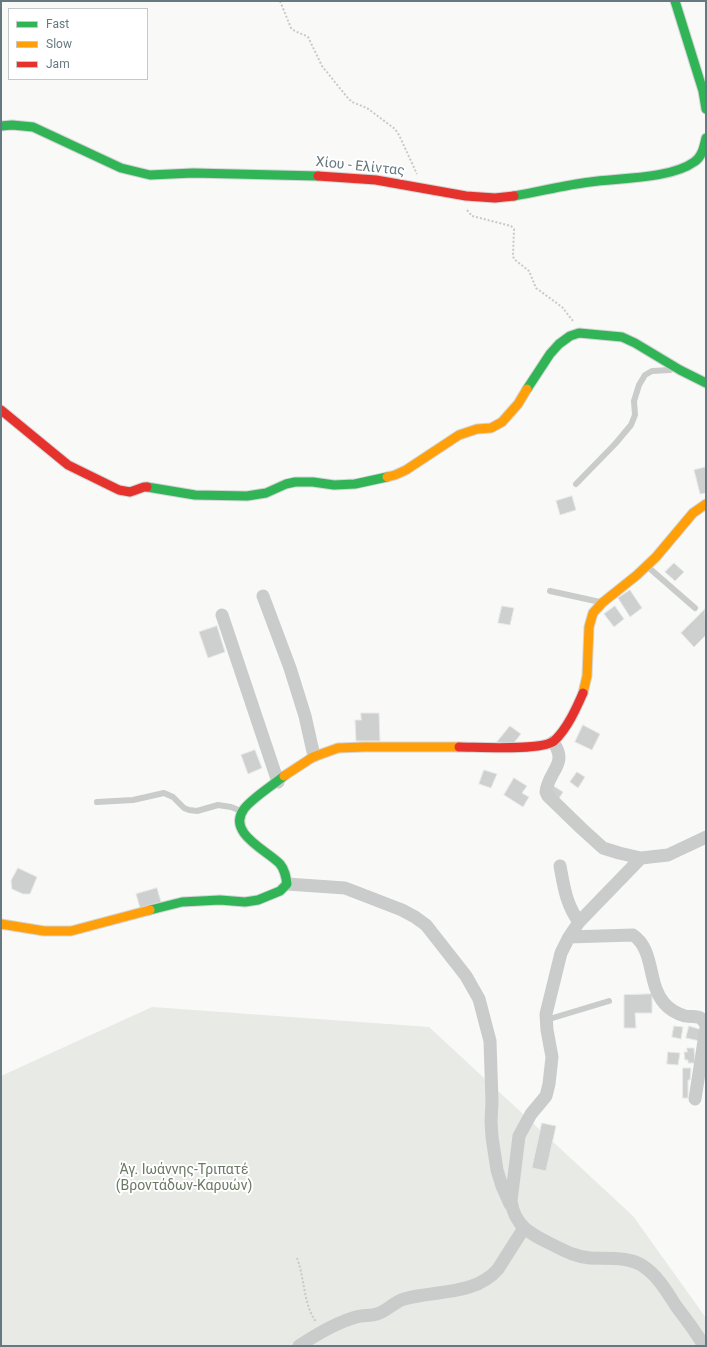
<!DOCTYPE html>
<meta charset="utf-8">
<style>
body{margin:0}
#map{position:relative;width:707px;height:1347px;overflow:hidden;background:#f9f9f8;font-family:Roboto,sans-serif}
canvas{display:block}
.frame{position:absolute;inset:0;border:2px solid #667981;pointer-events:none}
.legend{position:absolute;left:8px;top:8px;width:140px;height:72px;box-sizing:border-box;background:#fff;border:1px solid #c2c9cd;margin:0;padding:5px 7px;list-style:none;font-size:12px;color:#667981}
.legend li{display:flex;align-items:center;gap:8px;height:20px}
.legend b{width:20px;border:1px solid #c2c9cd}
</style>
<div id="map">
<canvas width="707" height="1347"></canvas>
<div class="frame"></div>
<ul class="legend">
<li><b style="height:5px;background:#30b455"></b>Fast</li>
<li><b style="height:5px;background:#ff9f0a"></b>Slow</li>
<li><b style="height:5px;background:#e5322d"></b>Jam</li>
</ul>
</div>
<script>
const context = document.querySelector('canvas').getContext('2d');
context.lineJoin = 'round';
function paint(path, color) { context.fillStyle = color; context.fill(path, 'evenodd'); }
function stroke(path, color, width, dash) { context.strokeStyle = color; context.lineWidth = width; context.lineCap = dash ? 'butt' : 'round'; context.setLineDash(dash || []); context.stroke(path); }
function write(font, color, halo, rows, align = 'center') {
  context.font = font + ' Roboto,sans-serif'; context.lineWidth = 4; context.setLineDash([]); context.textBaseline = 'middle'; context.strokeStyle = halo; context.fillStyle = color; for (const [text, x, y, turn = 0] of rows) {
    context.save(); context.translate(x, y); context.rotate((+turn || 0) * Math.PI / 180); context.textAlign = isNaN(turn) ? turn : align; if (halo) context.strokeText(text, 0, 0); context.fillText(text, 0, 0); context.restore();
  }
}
paint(new Path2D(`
 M152 1007 429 1027 633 1216 706 1318V1346H1V1076Z`), '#e8eae6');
const building = new Path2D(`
 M706 467V493L700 494 694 470Z
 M572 496 576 510 560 515 556 501Z
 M674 563 684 572 675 581 665 572Z
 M630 590 642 608 630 617 618 598Z
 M502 606 514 608 510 625 498 623Z
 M615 606 624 619 614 627 604 614Z
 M705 609 706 635 694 647 681 633Z
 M217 626 225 652 208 658 199 632Z
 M361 713H379L380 741H356L355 720H361Z
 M583 725 600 734 592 750 575 742Z
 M510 726 521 734 512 745 497 742Z
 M255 750 262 768 248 774 241 755Z
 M484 770 497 774 491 788 479 784Z
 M577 772 585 777 578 788 570 782Z
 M514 778 527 786 522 793 529 797 523 807 504 795Z
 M552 785 563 792 558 800 547 792Z
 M18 868 37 877 30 894H23L12 889 11 881Z
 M157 888 161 902 140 908 136 894Z
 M652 994V1013H635L636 1028H624V995Z
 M674 1026 683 1027 681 1039 672 1037Z
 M689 1026 702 1030 700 1041 686 1038Z
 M687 1048H694L695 1063H688V1060H685L684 1052H687Z
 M668 1052 680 1053 678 1065 667 1064Z
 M683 1068H691L690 1080H688V1098H683Z
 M542 1123 556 1126 546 1171 532 1168Z`);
paint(building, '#ced0d0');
stroke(building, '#e8e8e8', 1);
const fast = new Path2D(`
 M675 1 703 91 706 109
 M1 126 12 125 33 127 121 168 150 175 193 173 318 176
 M514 196C539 192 564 185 590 182 618 178 671 179 694 162 702 157 704 147 706 138
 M527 389 550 354 559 344 570 336 579 333 622 337 635 343 680 370 706 383
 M147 487 195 495 247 496 266 493 286 484 295 482H313L334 485 355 484 387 477
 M150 910 182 902 220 900 245 902 258 900 280 891 287 884C286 877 285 870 280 864 268 851 226 833 244 809 251 799 273 785 284 776`);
const slow = new Path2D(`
 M387 477 395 475 406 470 459 435 477 429 491 428 502 422 518 404 527 389
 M583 693 587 676 589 627 593 613 602 603 637 575 656 557 693 513 706 504
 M284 776 313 757 338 748 364 747H459
 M1 924 44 931H71L150 910`);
const jam = new Path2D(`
 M318 176 376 180 466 196 495 198 514 196
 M1 410 68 465 119 490 130 492 144 487H147
 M459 747C477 747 542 751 554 741 567 729 576 709 583 693`);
stroke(fast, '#d4d5d5', 11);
stroke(slow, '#d4d5d5', 11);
stroke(jam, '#d4d5d5', 11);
stroke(new Path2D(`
 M280 1 291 28C296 33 302 33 308 37L322 66 347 97 352 102 367 108 395 129 399 135 417 174
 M467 210 472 216 511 226 514 229 513 256 514 259 529 271 536 288 562 307 573 321
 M297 1258C305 1279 303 1303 316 1322`), '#c8c9ca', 2, [2, 2]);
stroke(new Path2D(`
 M576 484 615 444 631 425 635 415 634 401 639 385 645 375 652 371 670 370
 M648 567 695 608
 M550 591 600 602
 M97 802 133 800 164 793 173 797 184 808 189 810 197 811 218 805 231 807 241 811
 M546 1020 609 1001`), '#cacccc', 6);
stroke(new Path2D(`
 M263 596 290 668 305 716 314 756
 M222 615 278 782
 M553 742C569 764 548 771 546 792L548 796 581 828 603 848 619 853 641 858 668 855 706 837
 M641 858 579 922 569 937 561 953 546 1014 547 1030 552 1057 549 1084 546 1096 531 1114 519 1136 511 1201C515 1228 533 1235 555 1246 567 1252 577 1257 590 1258 607 1259 628 1256 643 1266 658 1276 667 1292 676 1306 686 1319 696 1332 704 1346
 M560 866C564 887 566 904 579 922
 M287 884 345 888 402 910 415 917 426 925 466 976 479 999 490 1041 492 1102 491 1121 492 1137 497 1170 502 1186 510 1204
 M569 937 633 935C655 950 647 983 664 1003 669 1009 678 1014 685 1016 695 1018 700 1013 706 1025
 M695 1099 706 1028
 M299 1346C317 1334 335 1323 356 1317 363 1315 370 1316 377 1314 387 1311 394 1302 404 1299 434 1290 475 1296 498 1269L524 1228`), '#cacccc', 13);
stroke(fast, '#30b455', 9);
stroke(slow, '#ff9f0a', 9);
stroke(jam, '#e5322d', 9);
write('14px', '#667981', '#fff', [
 ["Χίου - Ελίντας",360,167,6]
]);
write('14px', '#6b7965', '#fff', [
 ["Άγ. Ιωάννης-Τριπατέ",184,1170],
 ["(Βροντάδων-Καρυών)",184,1186]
]);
</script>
